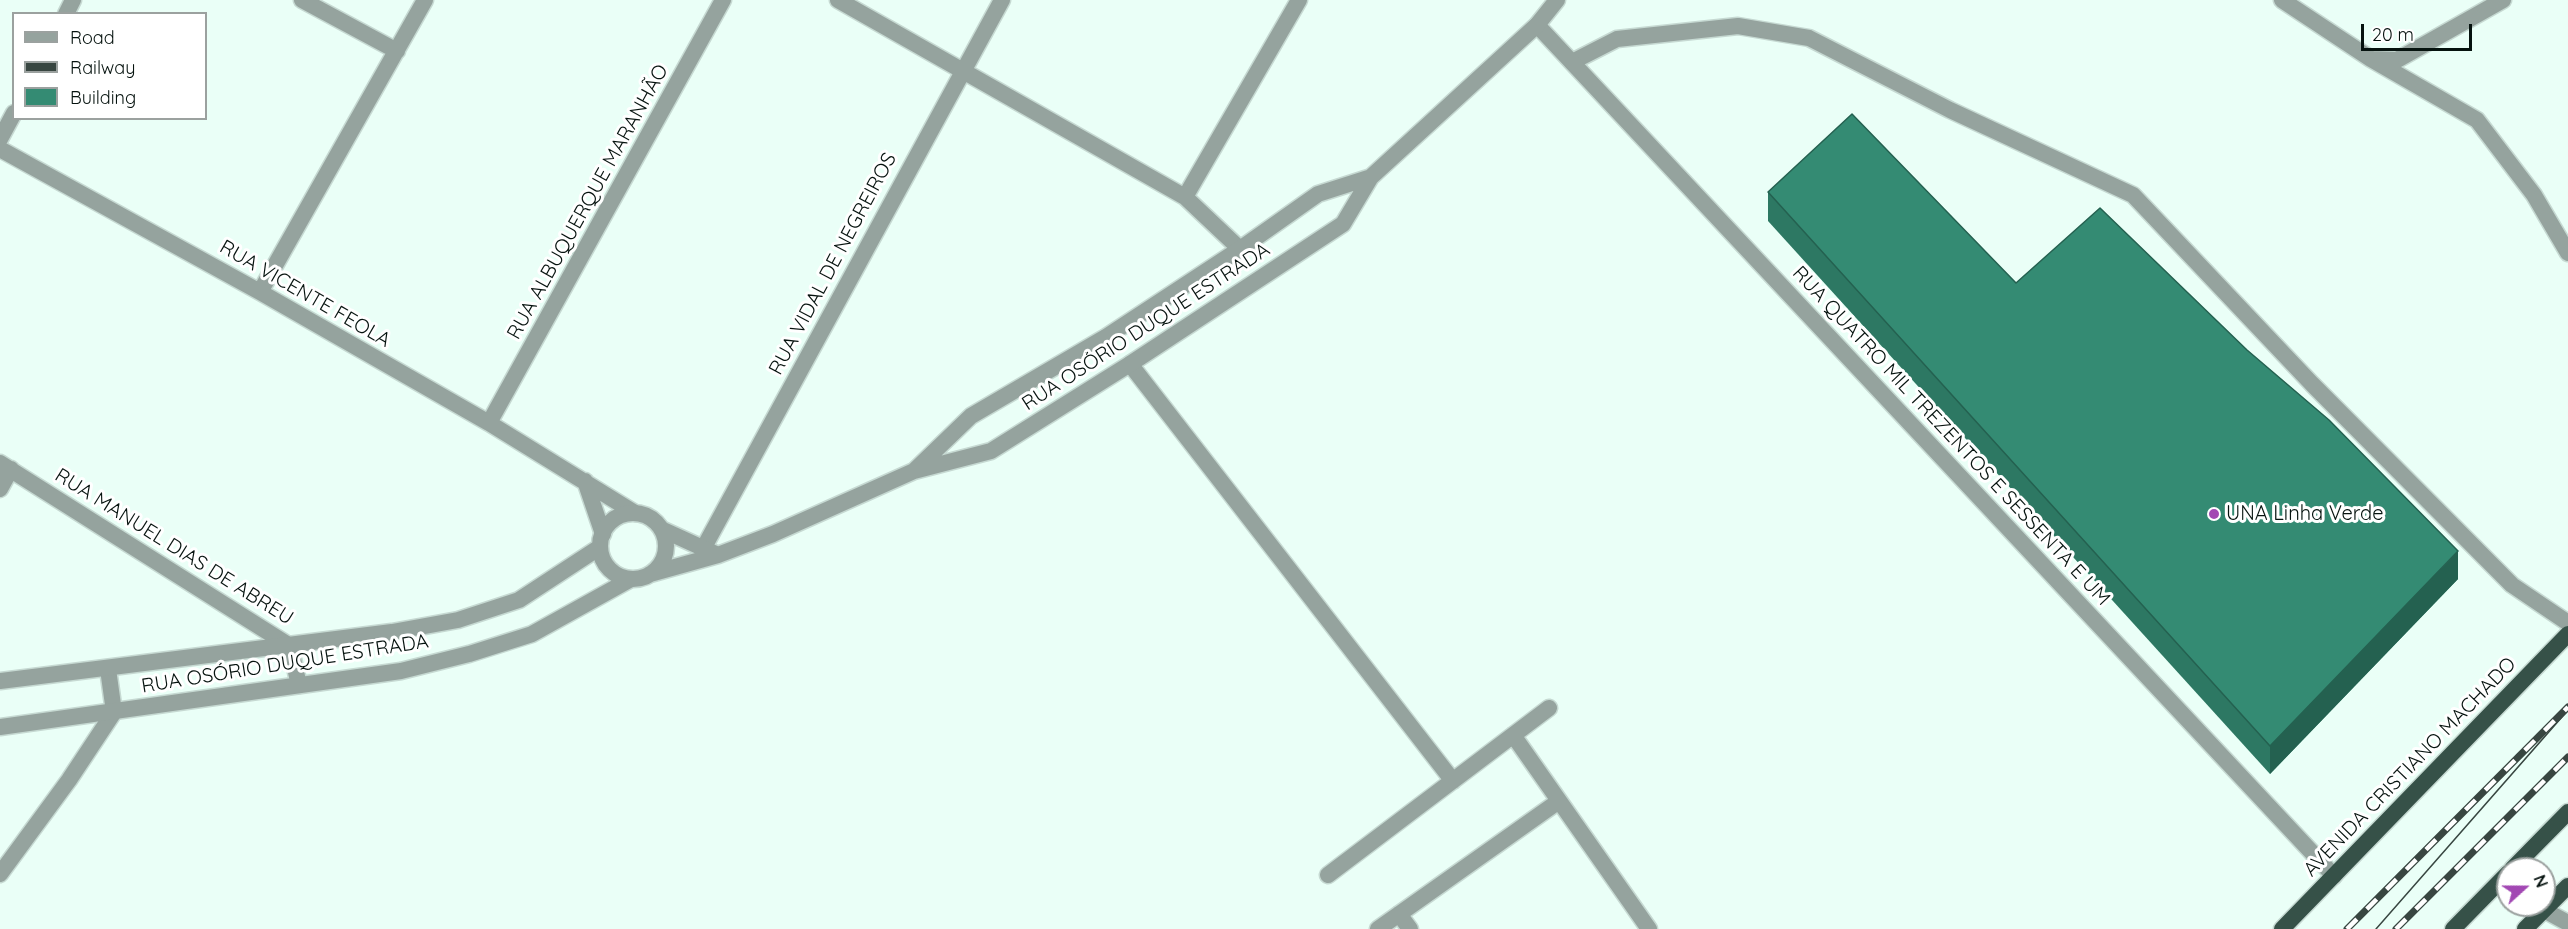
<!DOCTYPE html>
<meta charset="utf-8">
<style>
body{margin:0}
#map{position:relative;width:2568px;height:929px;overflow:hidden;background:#eafff7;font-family:Quicksand,sans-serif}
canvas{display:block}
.legend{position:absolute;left:12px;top:12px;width:195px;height:108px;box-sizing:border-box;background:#fff;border:2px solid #9ba19f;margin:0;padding:8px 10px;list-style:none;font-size:18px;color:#06130f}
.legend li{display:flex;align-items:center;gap:12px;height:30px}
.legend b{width:30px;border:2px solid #9ba19f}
.north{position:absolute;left:2496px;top:857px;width:60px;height:60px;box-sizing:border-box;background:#fff;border:2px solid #9ba19f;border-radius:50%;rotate:69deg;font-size:16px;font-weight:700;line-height:24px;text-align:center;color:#06130f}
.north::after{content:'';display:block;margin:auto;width:21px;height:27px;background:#a248b3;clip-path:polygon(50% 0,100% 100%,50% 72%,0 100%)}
.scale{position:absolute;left:2361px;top:24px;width:111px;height:27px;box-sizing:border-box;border:3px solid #06130f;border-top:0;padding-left:8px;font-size:18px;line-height:21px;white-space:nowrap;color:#06130f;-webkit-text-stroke:4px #fff;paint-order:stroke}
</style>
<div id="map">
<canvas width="2568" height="929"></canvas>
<ul class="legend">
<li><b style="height:8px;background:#95a39e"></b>Road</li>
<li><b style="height:8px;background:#384641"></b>Railway</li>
<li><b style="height:16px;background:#348b73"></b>Building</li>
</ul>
<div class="north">N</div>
<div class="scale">20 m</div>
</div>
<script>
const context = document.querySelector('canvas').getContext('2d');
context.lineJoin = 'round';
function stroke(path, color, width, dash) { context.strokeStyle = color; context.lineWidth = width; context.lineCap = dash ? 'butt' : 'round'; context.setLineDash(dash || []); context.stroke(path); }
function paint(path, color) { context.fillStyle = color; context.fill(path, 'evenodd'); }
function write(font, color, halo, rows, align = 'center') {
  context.font = font + ' Quicksand,sans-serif'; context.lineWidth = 6; context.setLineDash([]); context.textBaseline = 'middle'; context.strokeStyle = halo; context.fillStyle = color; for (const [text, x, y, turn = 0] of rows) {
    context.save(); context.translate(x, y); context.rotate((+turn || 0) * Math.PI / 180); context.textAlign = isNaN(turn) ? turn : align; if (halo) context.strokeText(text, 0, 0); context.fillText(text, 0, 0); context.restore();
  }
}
const service = new Path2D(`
 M1572 62 1617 39 1738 26 1809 38 1950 110 2133 195 2312 384 2512 585 2568 623
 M2544 910 2568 923`);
const minor = new Path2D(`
 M302 0 397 51
 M838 0 1185 197 1240 249
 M2282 0 2371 59 2477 120 2534 195 2568 253
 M66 14 73 0
 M1537 25 2334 876
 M2372 59 2397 60 2503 0
 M0 139 14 113
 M0 149 260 292 489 423 635 513
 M1185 197 1299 0
 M260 292 425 0
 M1130 364 1453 781
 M489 423 723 0
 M0 463 290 646 299 685
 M585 481 603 534
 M0 489 11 469
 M703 549 1002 0
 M1513 735 1649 929
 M0 874 69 780 114 712 108 669
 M1328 875 1549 708
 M1399 914 1410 929
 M1378 929 1559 801`);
const tertiary = new Path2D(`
 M915 470 971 416 1106 337 1240 249 1318 194 1371 177
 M600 546a33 33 0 1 1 66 0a33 33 0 1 1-66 0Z
 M661 529 718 555
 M650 574 718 555 773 534 914 471 991 451 1130 364 1343 224 1371 177 1537 25 1557 0
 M0 681 392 632 458 620 519 600 600 547
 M0 727 401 671 469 654 532 634 631 579`);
const trunk = new Path2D(`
 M2512 869 2568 812
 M2282 929 2568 634
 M2453 929 2508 873
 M2525 929 2568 886`);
stroke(service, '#c6d9d2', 19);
stroke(minor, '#c6d9d2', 19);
stroke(tertiary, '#c6d9d2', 19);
stroke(trunk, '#c6d9d2', 19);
stroke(service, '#95a39e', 16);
stroke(minor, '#95a39e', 16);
stroke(tertiary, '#95a39e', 16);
stroke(trunk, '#365148', 16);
stroke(new Path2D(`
 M2376 929 2568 710`), '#384641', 1.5);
const rail = new Path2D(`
 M2347 929 2568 707
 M2396 929 2568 757`);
stroke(rail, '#384641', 7);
stroke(rail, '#fff', 4.5, [14]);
paint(new Path2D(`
 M1768 192 2016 283 2458 579 2270 774 1768 221Z`), '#2d7863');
paint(new Path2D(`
 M2458 551V579L2270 774V746Z`), '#246150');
const building = new Path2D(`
 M1852 114 2016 283 2100 208 2247 350 2329 420 2458 551 2270 746 1768 192Z`);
paint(building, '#348b73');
stroke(building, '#246150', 1.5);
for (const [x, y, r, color] of [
 [2214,514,6,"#a248b3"]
]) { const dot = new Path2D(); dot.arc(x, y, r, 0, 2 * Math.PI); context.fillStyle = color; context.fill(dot); stroke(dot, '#fff', 2); }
write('20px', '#06130f', '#fff', [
 ["RUA ALBUQUERQUE MARANHÃO",588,202,-61],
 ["RUA VIDAL DE NEGREIROS",833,264,-62],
 ["RUA VICENTE FEOLA",305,294,30],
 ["RUA OSÓRIO DUQUE ESTRADA",1146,327,-33],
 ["RUA QUATRO MIL TREZENTOS E SESSENTA E UM",1951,436,47],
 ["RUA MANUEL DIAS DE ABREU",174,547,32],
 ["RUA OSÓRIO DUQUE ESTRADA",285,664,-9],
 ["AVENIDA CRISTIANO MACHADO",2410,767,-46]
]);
write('20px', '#06130f', '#fff', [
 ["UNA Linha Verde",2226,514]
], 'left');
</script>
